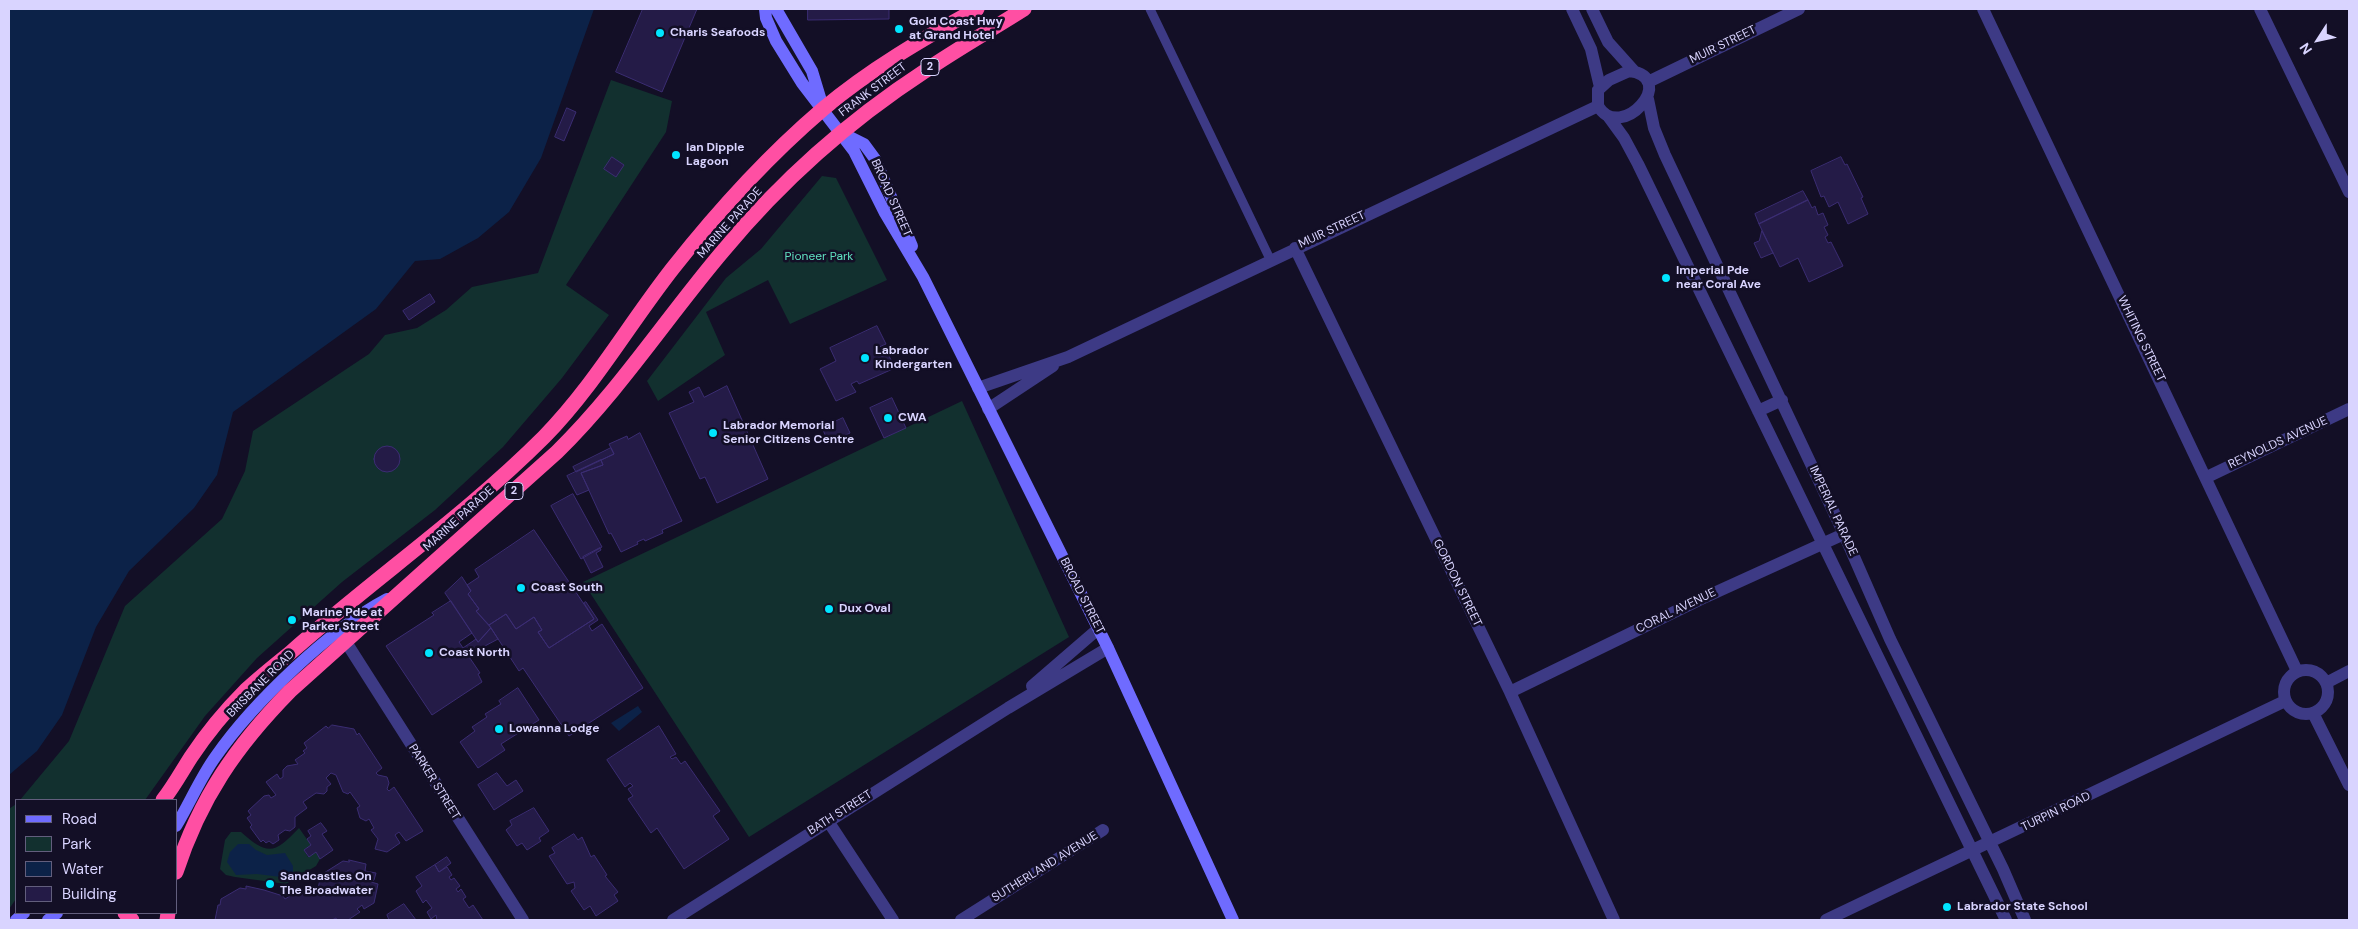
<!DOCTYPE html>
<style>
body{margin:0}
#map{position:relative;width:2358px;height:929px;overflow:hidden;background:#130f26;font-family:"DM Sans",sans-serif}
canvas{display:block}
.frame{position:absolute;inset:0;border:10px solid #d9d4ff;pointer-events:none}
.legend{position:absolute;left:15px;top:799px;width:162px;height:115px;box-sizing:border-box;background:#130f26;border:1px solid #625e7d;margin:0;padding:6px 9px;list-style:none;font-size:15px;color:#d9d4ff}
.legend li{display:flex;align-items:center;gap:10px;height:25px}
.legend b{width:25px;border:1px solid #625e7d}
.north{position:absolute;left:2293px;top:15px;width:50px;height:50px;-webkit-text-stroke:4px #130f26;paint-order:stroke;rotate:235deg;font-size:14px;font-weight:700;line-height:20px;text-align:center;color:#d9d4ff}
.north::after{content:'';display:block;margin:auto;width:18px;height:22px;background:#d9d4ff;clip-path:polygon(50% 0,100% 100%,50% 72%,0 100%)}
</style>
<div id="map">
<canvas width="2358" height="929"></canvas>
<div class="frame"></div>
<ul class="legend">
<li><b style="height:6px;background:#6f6bff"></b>Road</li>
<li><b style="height:14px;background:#12302f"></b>Park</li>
<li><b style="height:14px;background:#0c2248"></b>Water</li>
<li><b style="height:14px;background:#241b47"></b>Building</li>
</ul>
<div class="north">N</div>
</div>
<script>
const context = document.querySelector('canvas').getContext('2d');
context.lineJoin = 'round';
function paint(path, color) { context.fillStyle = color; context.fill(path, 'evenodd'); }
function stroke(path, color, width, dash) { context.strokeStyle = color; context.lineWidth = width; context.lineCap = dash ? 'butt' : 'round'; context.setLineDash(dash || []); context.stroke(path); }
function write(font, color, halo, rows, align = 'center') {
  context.font = font + ' "DM Sans",sans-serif'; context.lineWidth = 5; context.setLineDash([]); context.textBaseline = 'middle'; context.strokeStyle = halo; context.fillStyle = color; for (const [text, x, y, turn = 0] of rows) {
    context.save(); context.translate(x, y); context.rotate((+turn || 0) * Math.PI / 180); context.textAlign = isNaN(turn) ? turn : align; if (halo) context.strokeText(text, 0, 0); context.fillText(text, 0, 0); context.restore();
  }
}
paint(new Path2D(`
 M611 80 672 101 666 132 566 285 609 315 562 378 503 447 435 510 342 582 257 658 205 716 145 800H20L69 741 125 606 222 519 245 471 253 431 369 354 385 335 417 328 446 310 472 287 538 273Z
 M822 176 836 178 887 280 790 324 768 280 706 312 725 355 658 401 647 381 726 278 761 249Z
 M962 401 1069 637 749 837 583 582Z
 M16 804V899L9 909V809Z
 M299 828 311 845 304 850 308 857 316 852 320 859 316 866 286 884 235 877 226 875 220 869 225 840 231 832H241C269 857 275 853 299 828Z`), '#12302f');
paint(new Path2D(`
 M9 9H594L541 158 509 212 478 238 440 259 415 261 376 309 233 412 217 475 194 508 129 571 96 627 62 715 37 751 9 775Z
 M638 706 642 712 619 731 611 723Z
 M238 844H249L256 850 267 855 285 853 293 866V872L281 877 257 874 236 875 227 862 230 852Z`), '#0c2248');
const building = new Path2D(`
 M643 9H697L662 92 616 72Z
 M808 9H889V19L808 20Z
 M567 108 576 112 564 141 555 137Z
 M612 157 624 165 616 177 604 169Z
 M1841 157 1845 165 1847 164 1863 197 1861 198 1868 214 1848 224 1838 202 1829 207 1824 196 1821 197 1811 171Z
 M1803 191 1808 200 1759 224 1755 214Z
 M1808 200 1812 208 1815 206 1818 215 1823 213 1828 225 1824 227 1828 235 1825 237 1828 243 1831 242 1843 266 1809 282 1798 258 1780 267 1759 224Z
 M1762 231 1773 253 1761 258 1754 243 1759 241Z
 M430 294 435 302 409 320 403 311Z
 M877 326 886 344 877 348 882 357 888 354 895 368 859 384 857 381 851 384 856 392 836 401 820 369 836 361 830 348Z
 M727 386 768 479 717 503 705 477 700 479 669 413 694 402 689 392 699 387 704 397Z
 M892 398 906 428 884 438 870 408Z
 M843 418 850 433 829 443 822 428Z
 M640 433 682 521 662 530 663 533 645 541 644 539 637 542 638 544 621 552 611 533 609 534 581 473 603 465 601 460 614 454 609 444 627 436 628 439Z
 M374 459a13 13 0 1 1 26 0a13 13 0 1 1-26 0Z
 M611 448 614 454 576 472 573 467Z
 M601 460 603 465 581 473 589 490 577 495 567 476Z
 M573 494 602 547 581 559 551 506Z
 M534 530 594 619 549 648 538 632 542 630 534 617 516 629 506 614 489 625 476 611 479 609 468 594 471 591 467 585 479 577 475 570Z
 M600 548 601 550 596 553 603 567 591 573 583 557Z
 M462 577 471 591 468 594 479 609 476 611 491 628 478 642 445 593Z
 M451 601 472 633 459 642 480 673 478 674 482 682 432 715 386 646 434 615 432 613Z
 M586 602 598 620 589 626 592 631 602 624 643 688 569 736 523 668 519 671 489 625 506 614 516 629 534 617 542 630 538 632 549 648 594 619 584 603Z
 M491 628 498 639 483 647 470 658 463 648 476 639 478 642Z
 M518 688 539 720 501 744 505 750 478 768 460 742 475 731 472 727 487 717 485 714 501 704 499 701Z
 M332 725 354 729 357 735 359 733 382 768 376 773 378 775 387 777 389 783 387 789 389 791 394 787 423 831 406 841 399 832 395 835 400 843 387 852 375 849 378 839 371 830 374 828 369 819 366 821 360 818 357 808 360 806 350 792 348 794 343 792 336 775 331 773 326 778 331 784 327 787V791L324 794 316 793 303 802 307 808 295 817V827L290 831 285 830 278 835 279 840 273 844 269 841 266 843 263 840 261 842 250 827 252 825 247 818 251 815 248 811 264 796 269 795 271 798 276 795 266 782 277 774 280 779 283 777V770L287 766 298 764 295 760 305 753 303 751 307 748 304 743 326 726 328 728Z
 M659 726 676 754 670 757 672 759 676 757 681 764 685 761 720 811 713 816 729 839 684 869 657 828 651 833 628 799 633 796 628 789 633 786 630 783 625 787 607 760Z
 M497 773 507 786 516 780 523 791 494 810 478 785Z
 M534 808 549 831 539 838 541 841 527 850 522 843 517 846 506 830 512 825 510 821Z
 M321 823 327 831 322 834 333 850 320 859 316 852 309 857 304 850 311 845 307 839 311 836 308 831Z
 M574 834 578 840 582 837 591 857 594 855 607 875 605 876 618 892 614 895 618 901 596 916 590 906 584 910 571 891 575 888 574 882 567 884 549 856 555 853 552 848Z
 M447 857 451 863 439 872 435 865Z
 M349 860 366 864 365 871 376 873 374 880 371 882 378 884 374 903 364 909 362 905 357 909 360 912 348 920H337L336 918 332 920H215L218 905H220L221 899 240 888 246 889V886L264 890 283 896 285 899 290 896 288 893 297 886 300 890 317 894 320 879H323L324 873 343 861 349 862Z
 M435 865 439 872 447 867 452 875 449 877 451 880 454 878 460 886 456 889 458 892 461 889 466 897 463 899 469 908 473 905 483 920H437L436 915 431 919 427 912 432 908 426 900 423 903 416 891 422 886 416 877Z
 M404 904 416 920H389L387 915Z`);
paint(building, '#241b47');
stroke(building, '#3b2d73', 1);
stroke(new Path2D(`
 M1150 9 1270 259`), '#3d3a85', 9);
stroke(new Path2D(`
 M1572 9 1591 49 1600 87
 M1592 9 1608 42 1634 71
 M1983 9 2297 671
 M2260 9 2349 192
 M1629 71C1680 77 1621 144 1598 106V90L1609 80Z
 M1648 82 1799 9
 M1648 99 1654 128 1665 155 1844 534 1890 639 2003 869 2025 920
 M1608 116 1624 138 1638 164 2006 920
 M1295 248 1510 692 1614 920
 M978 388 1068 357 1598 106
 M988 409 1053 366
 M1758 411 1782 400
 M2207 477 2349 409
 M346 642 523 920
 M2284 692a22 22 0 1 1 44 0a22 22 0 1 1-44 0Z
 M2326 683 2349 671
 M1032 686 1098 629
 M1510 692 1701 599 1844 534
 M2313 713 2349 785
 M828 821 893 920
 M673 920 1008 708 1108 648
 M961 920 1103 830
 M1826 920 2285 701`), '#3d3a85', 12);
stroke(new Path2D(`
 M765 9 766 18 776 41 802 83 854 151 885 213 923 277 1108 648 1233 920
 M776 9 812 71 822 104
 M842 133 864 144 875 159 912 246
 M176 826C190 803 200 778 216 756 253 703 330 629 387 599
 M16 920 24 913
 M48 920 57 913`), '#6f6bff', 12);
stroke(new Path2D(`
 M163 800C174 786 182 771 191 757 207 733 226 710 246 690 260 677 275 665 290 653 373 579 465 516 544 437 594 386 629 324 673 268 718 211 768 156 823 109 869 70 924 38 977 9
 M176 872C200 798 236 746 290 691L557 452C620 390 667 317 723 251 780 182 850 120 925 71 957 49 991 30 1024 9
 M125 913 132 920
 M167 920 168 913`), '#ff4fa3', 15);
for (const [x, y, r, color] of [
 [899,29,5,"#00e5ff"],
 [660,33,5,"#00e5ff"],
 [676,155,5,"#00e5ff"],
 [1666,278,5,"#00e5ff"],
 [865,358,5,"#00e5ff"],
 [888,418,5,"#00e5ff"],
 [713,433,5,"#00e5ff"],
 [521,588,5,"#00e5ff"],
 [829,609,5,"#00e5ff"],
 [292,620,5,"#00e5ff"],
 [429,653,5,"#00e5ff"],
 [499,729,5,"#00e5ff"],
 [270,884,5,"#00e5ff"],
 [1947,907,5,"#00e5ff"]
]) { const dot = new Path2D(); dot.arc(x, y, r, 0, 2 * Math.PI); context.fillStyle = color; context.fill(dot); stroke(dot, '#130f26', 2); }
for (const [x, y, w] of [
 [930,67,18],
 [514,491,18]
]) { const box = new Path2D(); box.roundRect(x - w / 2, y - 8.5, w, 17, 4); context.fillStyle = '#130f26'; context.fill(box); stroke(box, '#d9d4ff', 1); }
write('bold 11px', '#d9d4ff', null, [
 ["2",930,67],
 ["2",514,491]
]);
write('bold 12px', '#d9d4ff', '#130f26', [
 ["Gold Coast Hwy",909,22],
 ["at Grand Hotel",909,36],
 ["Charis Seafoods",670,33],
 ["Ian Dipple",686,148],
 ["Lagoon",686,162],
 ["Imperial Pde",1676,271],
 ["near Coral Ave",1676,285],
 ["Labrador",875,351],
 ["Kindergarten",875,365],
 ["CWA",898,418],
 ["Labrador Memorial",723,426],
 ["Senior Citizens Centre",723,440],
 ["Coast South",531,588],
 ["Dux Oval",839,609],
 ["Marine Pde at",302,613],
 ["Parker Street",302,627],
 ["Coast North",439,653],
 ["Lowanna Lodge",509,729],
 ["Sandcastles On",280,877],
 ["The Broadwater",280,891],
 ["Labrador State School",1957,907]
], 'left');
write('12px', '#d9d4ff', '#130f26', [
 ["MUIR STREET",1723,45,-26],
 ["FRANK STREET",873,90,-37],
 ["BROAD STREET",891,198,66],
 ["MARINE PARADE",730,223,-48],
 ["MUIR STREET",1332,230,-25],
 ["WHITING STREET",2141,339,64],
 ["REYNOLDS AVENUE",2278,443,-25],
 ["IMPERIAL PARADE",1833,511,65],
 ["MARINE PARADE",459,519,-42],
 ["GORDON STREET",1457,583,64],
 ["BROAD STREET",1082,596,63],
 ["CORAL AVENUE",1676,611,-26],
 ["BRISBANE ROAD",261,684,-45],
 ["PARKER STREET",434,782,58],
 ["TURPIN ROAD",2056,812,-26],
 ["BATH STREET",840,813,-32],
 ["SUTHERLAND AVENUE",1045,867,-32]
]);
write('12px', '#5fe0c0', '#130f26', [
 ["Pioneer Park",819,257]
]);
</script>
